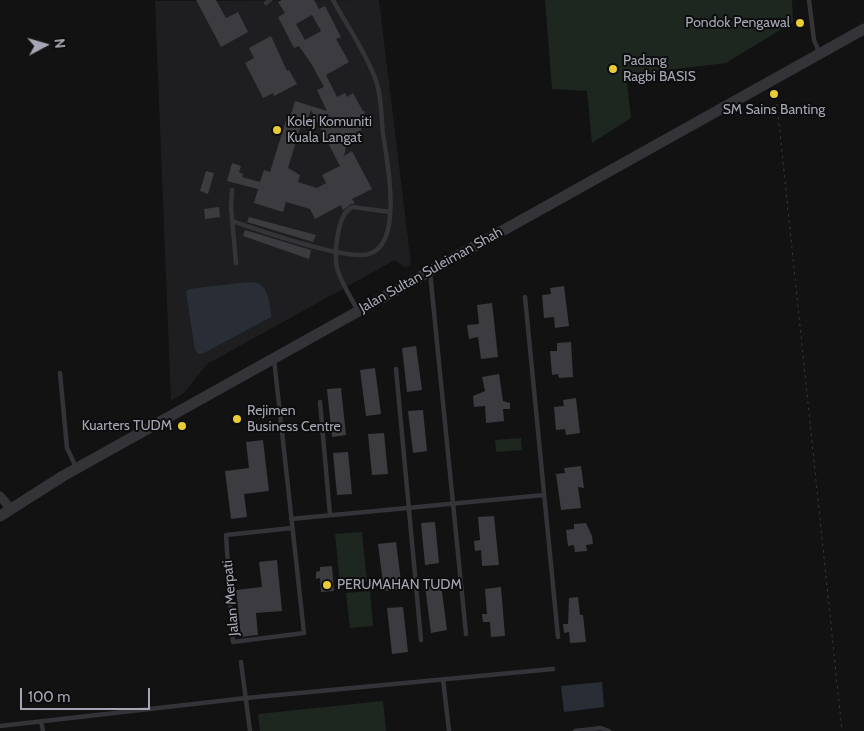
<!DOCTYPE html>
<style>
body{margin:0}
#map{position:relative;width:864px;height:731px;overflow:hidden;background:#121213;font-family:Cabin,sans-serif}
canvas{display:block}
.north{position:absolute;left:20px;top:20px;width:50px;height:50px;-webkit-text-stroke:4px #0d0d0e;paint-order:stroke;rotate:84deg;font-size:14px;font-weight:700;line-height:20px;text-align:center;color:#a4a6b3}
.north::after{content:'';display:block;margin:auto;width:18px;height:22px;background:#a4a6b3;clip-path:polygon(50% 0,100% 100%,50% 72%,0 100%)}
.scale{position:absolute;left:20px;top:688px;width:130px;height:22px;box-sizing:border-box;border:2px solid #a4a6b3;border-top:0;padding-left:6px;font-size:15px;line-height:18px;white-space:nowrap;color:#a4a6b3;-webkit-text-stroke:4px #0d0d0e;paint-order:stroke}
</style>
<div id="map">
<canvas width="864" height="731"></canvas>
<div class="north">N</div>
<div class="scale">100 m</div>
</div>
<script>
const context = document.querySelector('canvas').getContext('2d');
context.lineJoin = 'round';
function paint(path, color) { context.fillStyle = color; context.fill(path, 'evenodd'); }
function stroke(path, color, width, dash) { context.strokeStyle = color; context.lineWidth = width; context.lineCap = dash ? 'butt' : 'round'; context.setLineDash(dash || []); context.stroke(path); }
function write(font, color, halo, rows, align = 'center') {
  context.font = font + ' Cabin,sans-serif'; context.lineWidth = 4; context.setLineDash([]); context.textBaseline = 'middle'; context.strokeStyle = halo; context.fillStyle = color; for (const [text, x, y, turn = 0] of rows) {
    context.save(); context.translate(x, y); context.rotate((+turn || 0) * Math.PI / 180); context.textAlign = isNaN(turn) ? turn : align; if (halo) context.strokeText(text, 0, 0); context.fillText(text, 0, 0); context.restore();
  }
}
paint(new Path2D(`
 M379 0 411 264 405 268 395 260 207 364 184 393 171 401 155 1Z`), '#1e1e20');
paint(new Path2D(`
 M545 0H792L793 22 726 63 626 75 631 118 592 143 587 91 552 89Z
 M521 438 522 450 496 452 495 440Z
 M362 532 367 582 340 585 335 534Z
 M370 591 373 626 350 628 346 593Z
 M383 701 386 731H260L258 714Z`), '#1e2620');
paint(new Path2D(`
 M239 283C245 283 254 281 259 284 268 287 271 309 271 317L204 353 199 354 195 350 186 292 189 289Z
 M602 682 604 707 564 712 561 686Z`), '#292e36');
paint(new Path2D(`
 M196 0H216L226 18 238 12 248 32 221 47Z
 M282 0H314L319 9 325 6 341 37 336 39 349 62 326 75 337 97 345 93 347 97 353 93 363 111H365L360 135 349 134 344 156 352 151 372 189 352 199 355 203 351 204 343 210 341 205 315 219 310 209 286 202 283 212 254 203 258 189 227 181 232 163 241 166 239 172 243 174 242 177 260 182 264 170 270 172 287 117 290 118 295 101 327 111 317 90 324 87 312 65 299 46 294 48 278 17 285 13 278 2ZM312 15 321 31 305 40 296 24ZM311 110 340 166 322 175 326 183 317 188 298 182 300 175 288 168 303 119 307 121Z
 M271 36 287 71 289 70 297 84 274 96 273 93 263 98 245 63 254 58 249 48Z
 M206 171 214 173 208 194 200 191Z
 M219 207 220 217 205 219 204 209Z
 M249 217 316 235 313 242 247 222Z
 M245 230 311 250 309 259 243 236Z
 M564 286 569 326 555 328 554 317 544 318 542 295 551 294 550 288Z
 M492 303 498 357 481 359 478 337 469 339 467 325 479 324 477 305Z
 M571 342 573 377 559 378 558 374 552 375 550 351H557V343Z
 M416 346 422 390 407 392 402 348Z
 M375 368 381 414 366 416 360 370Z
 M499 374 503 401 510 403V409H503L504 421 486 423 485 406 474 407 473 396 485 391 482 377Z
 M341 388 346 435 332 437 327 389Z
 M576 398 580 433 566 435 565 429 556 430 554 407 564 406 563 400Z
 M423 410 427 451 413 453 408 411Z
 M384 433 388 474 372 475 368 434Z
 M263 440 269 491 244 494 247 517 231 519 225 471 249 468 246 442Z
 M348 452 352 494 337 495 333 453Z
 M581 466 584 488 578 487 581 508 561 510 556 474 565 473 564 468Z
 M494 516 499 565 482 566 481 550 475 551 474 541 480 540 478 517Z
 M435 522 439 563 425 565 421 523Z
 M586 523 592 536 593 544 586 545 587 551 575 552 574 545 568 546 566 530 574 529V524Z
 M396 542 402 589 384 591 378 544Z
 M277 560 282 611 256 613 258 635 241 637 236 590 262 587 259 562Z
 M332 566 334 591 321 592 320 578 316 579V572L320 571V567Z
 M441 584 447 630 431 633 425 586Z
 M501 587 505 636 491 637 490 622H483L482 614H487L485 589Z
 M578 597 580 615H583L586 642 570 643 569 632 564 633 563 624H568L569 598Z
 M403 607 408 652 392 654 387 608Z`), '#3c3c40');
stroke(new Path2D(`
 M777 104 842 731`), '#393a3f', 1, [2.5, 4]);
stroke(new Path2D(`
 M809 0 814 40 819 52
 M266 3 270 0
 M232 190 231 207 236 263
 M232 221C258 230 346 261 369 254 404 244 387 160 383 134 381 117 382 97 376 81 368 56 346 24 333 0
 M430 272 466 634
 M525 297 558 637
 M358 311C351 297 341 283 337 268 334 253 337 212 353 207L390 212
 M274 359 304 633 233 642 226 535 292 528
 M396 369 421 640
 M60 373 67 448 76 467
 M320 402 330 515
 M291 519 544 495
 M241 662 250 731
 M443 679 449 731
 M41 721 43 731
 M0 726 246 698 553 669
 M575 731 601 728 609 731`), '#333338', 4.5);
stroke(new Path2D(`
 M0 496 11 509`), '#333338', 9);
stroke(new Path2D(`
 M0 516 63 476 864 29`), '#333338', 11);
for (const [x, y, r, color] of [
 [800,23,5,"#e9cb34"],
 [613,69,5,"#e9cb34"],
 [774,94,5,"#e9cb34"],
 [277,130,5,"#e9cb34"],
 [237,419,5,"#e9cb34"],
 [182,426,5,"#e9cb34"],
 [327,585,5,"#e9cb34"]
]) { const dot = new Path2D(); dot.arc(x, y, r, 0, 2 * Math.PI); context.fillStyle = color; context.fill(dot); stroke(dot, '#0d0d0e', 2); }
write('14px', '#a4a6b3', '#0d0d0e', [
 ["Pondok Pengawal",790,23,"right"],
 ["Padang",623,61],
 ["Ragbi BASIS",623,77],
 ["SM Sains Banting",774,110,"center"],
 ["Kolej Komuniti",287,122],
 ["Kuala Langat",287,138],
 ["Rejimen",247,411],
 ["Business Centre",247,427],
 ["Kuarters TUDM",172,426,"right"],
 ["PERUMAHAN TUDM",337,585]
], 'left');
write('14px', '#a4a6b3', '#0d0d0e', [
 ["Jalan Sultan Suleiman Shah",431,270,-29],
 ["Jalan Merpati",231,598,-95]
]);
</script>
